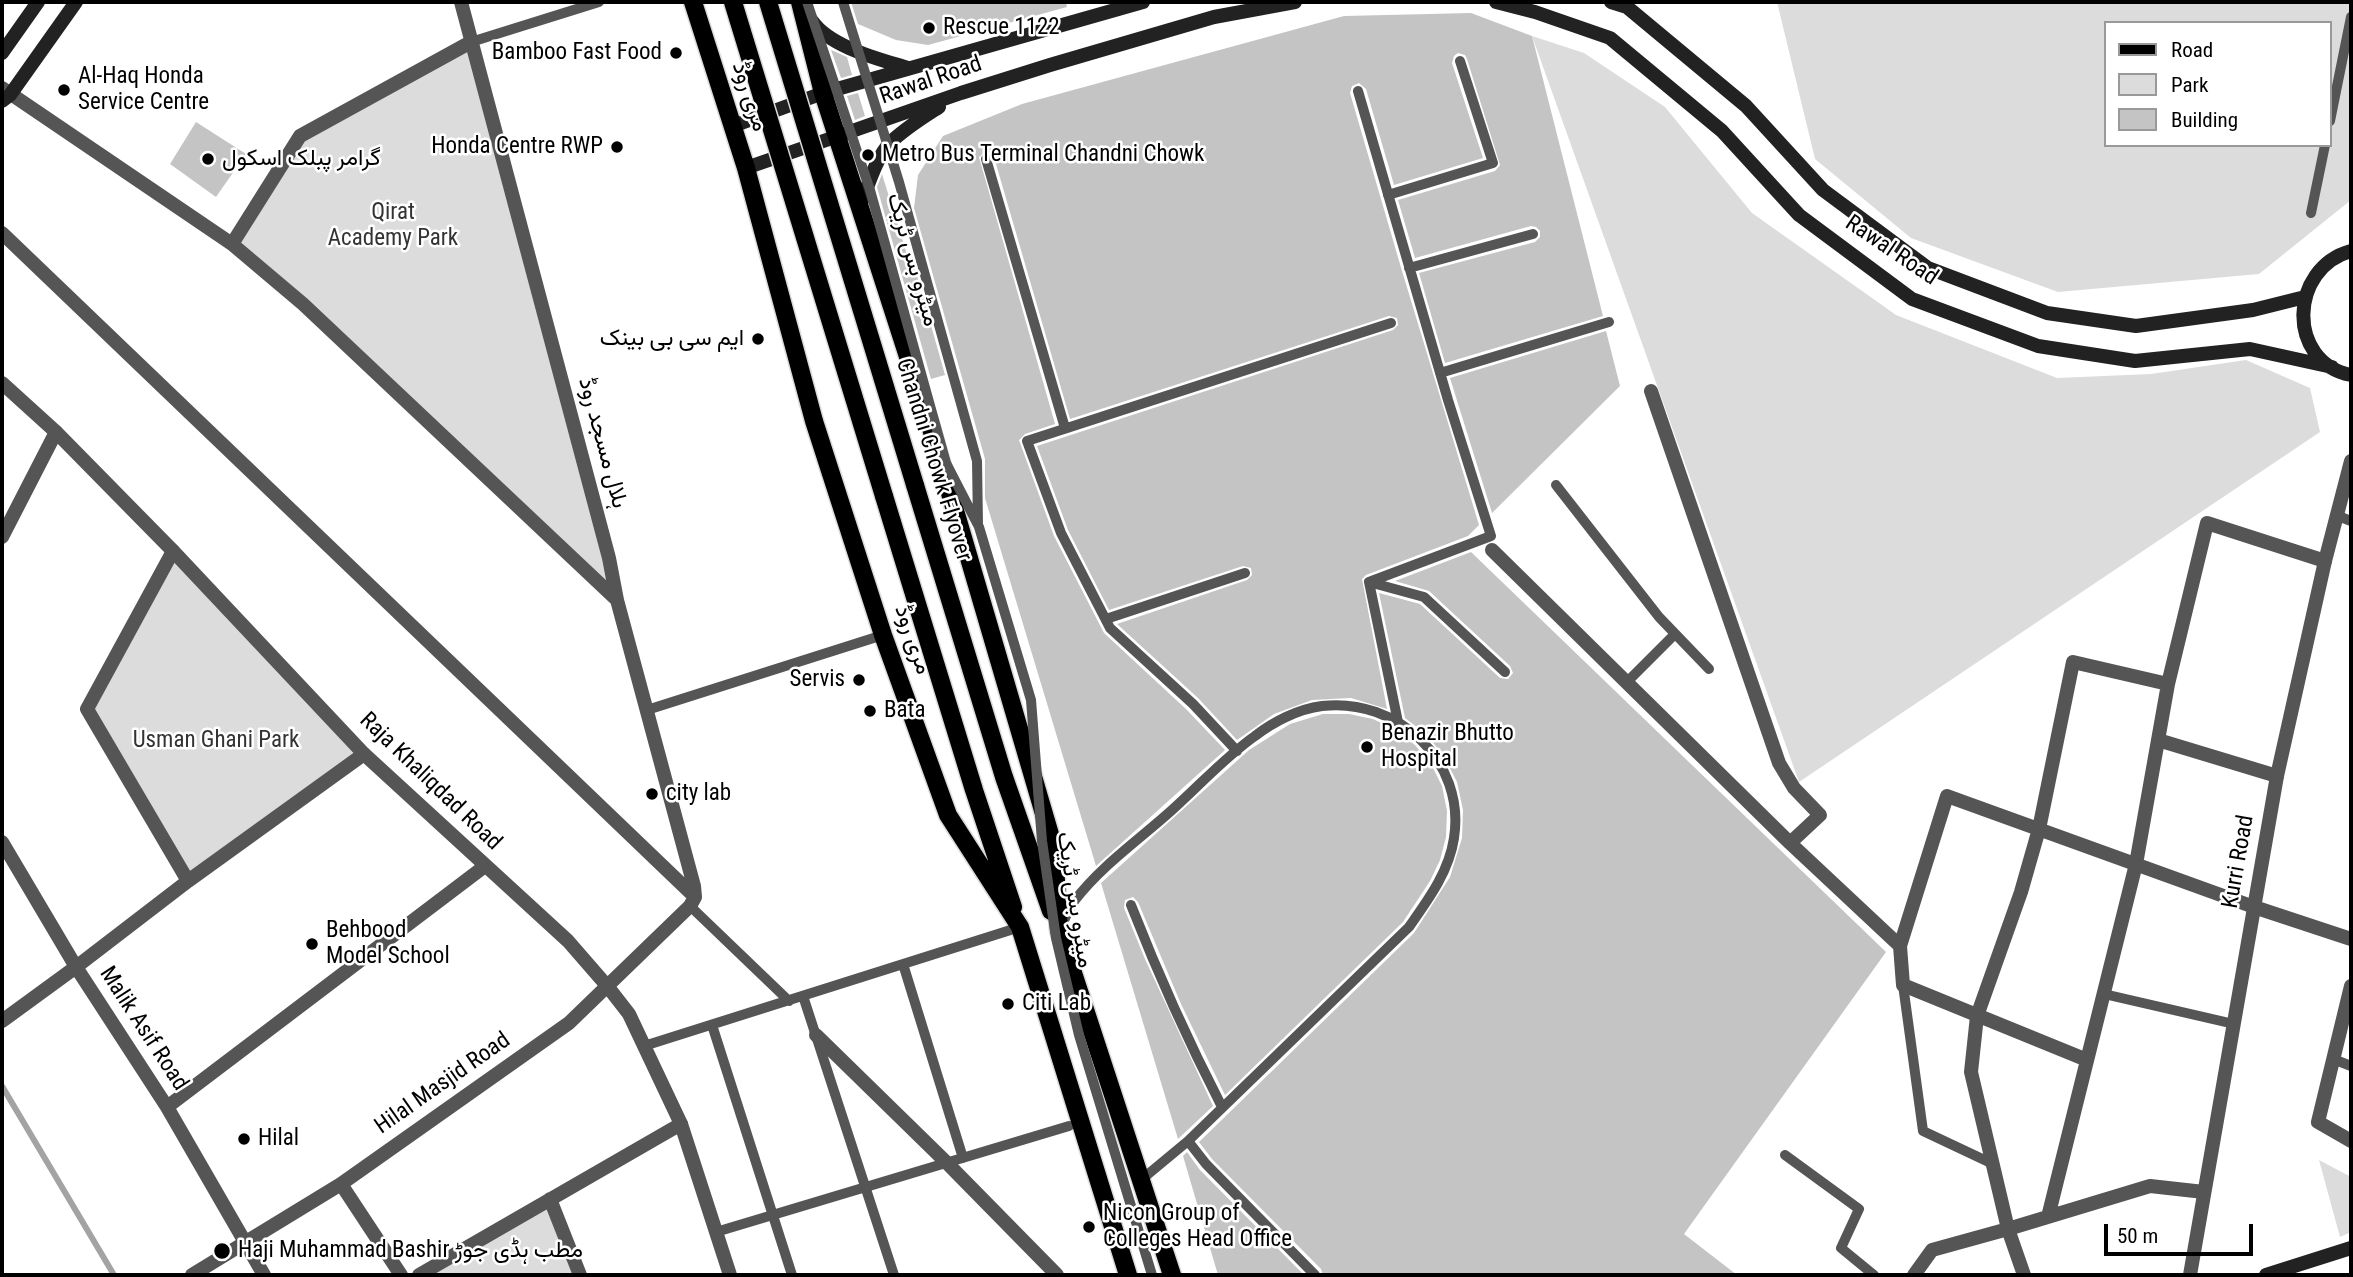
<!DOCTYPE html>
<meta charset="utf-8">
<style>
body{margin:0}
#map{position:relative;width:2353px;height:1277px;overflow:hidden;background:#fff;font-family:"Roboto Condensed",sans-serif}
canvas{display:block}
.frame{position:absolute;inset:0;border:4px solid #000;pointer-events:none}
.legend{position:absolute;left:2104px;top:21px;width:228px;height:126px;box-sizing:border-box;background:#fff;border:2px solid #999;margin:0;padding:9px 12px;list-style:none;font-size:21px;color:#000}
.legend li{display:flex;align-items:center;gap:14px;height:35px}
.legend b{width:35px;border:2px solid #999}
.scale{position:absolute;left:2104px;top:1224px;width:149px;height:32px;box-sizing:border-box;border:4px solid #000;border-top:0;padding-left:9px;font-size:21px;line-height:24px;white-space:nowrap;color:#000;-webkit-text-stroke:5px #fff;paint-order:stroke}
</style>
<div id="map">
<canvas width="2353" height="1277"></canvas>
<div class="frame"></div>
<ul class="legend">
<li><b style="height:9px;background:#000"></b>Road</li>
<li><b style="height:19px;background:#dcdcdc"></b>Park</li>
<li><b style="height:19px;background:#c4c4c4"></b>Building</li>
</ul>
<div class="scale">50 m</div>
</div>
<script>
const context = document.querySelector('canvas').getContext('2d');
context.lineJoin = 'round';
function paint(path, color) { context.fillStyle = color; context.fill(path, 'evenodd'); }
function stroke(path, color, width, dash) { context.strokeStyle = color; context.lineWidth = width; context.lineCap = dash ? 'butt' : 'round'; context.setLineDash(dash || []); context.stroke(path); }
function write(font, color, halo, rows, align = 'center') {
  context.font = font + ' "Roboto Condensed",Vazirmatn,sans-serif'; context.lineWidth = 5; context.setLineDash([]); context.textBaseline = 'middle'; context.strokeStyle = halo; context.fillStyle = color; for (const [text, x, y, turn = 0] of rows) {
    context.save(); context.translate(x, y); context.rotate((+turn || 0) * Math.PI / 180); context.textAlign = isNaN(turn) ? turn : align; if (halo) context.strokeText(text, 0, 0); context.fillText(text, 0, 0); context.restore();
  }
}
paint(new Path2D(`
 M1777 2H2351V200L2259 274 2058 292 1911 238 1815 159ZM2106 23H2330V145H2106Z
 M1532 36 1584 53 1665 107 1752 213 1896 315 2057 378 2151 374 2246 360 2310 388 2320 432 1799 782Z
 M471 42 617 600 232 244 300 136Z
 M173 551 357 755 188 881 87 709Z
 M2319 1160 2351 1177V1232L2340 1237Z
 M550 1199 580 1275H419Z`), '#dcdcdc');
stroke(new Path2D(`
 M2 1086 114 1275`), '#a3a3a3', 6);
paint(new Path2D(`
 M851 2H1066L1067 7 928 45 896 40 858 24Z
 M1471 13 1532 36 1603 316 1445 363 1419 273 1535 242 1540 237V231L1536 227 1531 226 1415 258 1398 200 1495 171 1500 165 1467 59 1465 55 1458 53 1454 56 1452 63 1483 158 1394 185 1366 89 1359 83 1352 86 1350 93 1402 271 1479 525 1468 536 1366 575 1362 579 1387 709 1351 698 1312 700 1274 714 1237 740 1198 698 1117 624 1247 580 1252 575 1251 568 1243 566 1109 610 1068 530 1037 446 1393 330 1398 325 1397 318 1389 316 1070 419 994 157 987 151 979 157 1055 424 1025 434 1019 440 1054 536 1104 633 1187 710 1225 750 1096 866 985 498V459L914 208 918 175 943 136 1022 104 1344 16Z
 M831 50 847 57 852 75 841 78Z
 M858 93 865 116 855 120 847 96Z
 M196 122 246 154 216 197 170 164Z
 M882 174 909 261 910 251 945 375 931 379 877 187Z
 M1606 331 1620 386 1492 513 1450 378Z
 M1471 552 1886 952 1684 1234 1737 1275H1323L1321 1269 1212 1159 1199 1142 1414 933 1450 877 1462 838 1463 810 1457 782 1443 755 1426 734 1405 718 1379 593 1420 604 1500 678 1508 679 1513 673 1510 666 1429 591 1395 581Z
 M1323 714H1349L1373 719 1396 730 1415 745 1431 764 1442 786 1447 811 1446 837 1440 860 1430 881 1403 922 1225 1095 1181 1004 1138 902 1133 897 1125 900 1124 908 1145 959 1213 1106 1178 1139 1101 883 1249 750 1290 724Z
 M1187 1152 1200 1170 1304 1275H1218L1183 1156Z`), '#c4c4c4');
const primary = new Path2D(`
 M693 2 746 168 814 421 883 635 948 815 1020 927 1128 1275
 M800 2 823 93 930 425 1054 848 1059 930 1172 1275
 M915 485 1004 777 1051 911
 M884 496 974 790 1013 907`);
stroke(primary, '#dbdbdb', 21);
stroke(new Path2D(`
 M471 42 599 2
 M1358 91 1448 400 1491 536 1369 582 1398 722
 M2330 121 2351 17
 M986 159 1065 428
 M1388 195 1493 163 1460 61
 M2311 213 2325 145
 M1409 268 1533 234
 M1440 373 1609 322
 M1556 485 1659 617 1709 669
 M2338 516 2351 521
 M1369 582 1424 597 1505 672
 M1106 619 1245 573
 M1626 683 1675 634
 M647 710 883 635
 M1237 751 1193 704 1110 628 1061 533 1027 441 1391 323
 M1131 905C1158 974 1188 1041 1222 1107
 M690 906 789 1001
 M1060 928C1065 919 1069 909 1075 900 1102 865 1140 839 1172 810 1199 786 1225 757 1255 736 1273 722 1298 709 1322 706 1397 697 1466 761 1454 838 1449 872 1428 900 1409 927L1188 1141 1141 1180
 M903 964 963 1158
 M1903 985 1923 1131 1993 1164
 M2104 994 2234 1024
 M803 996 894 1275
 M712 1025 792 1275
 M644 1046 1020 927
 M2333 1059 2351 1066
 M1188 1141 1206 1164 1315 1275
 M1785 1155 1859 1209 1841 1248 1874 1275
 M716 1232 1069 1126`), '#555', 10);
stroke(new Path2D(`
 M816 1035 947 1163 1057 1275`), '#555', 14);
stroke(new Path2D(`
 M461 2 609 558 617 600 694 886 695 897
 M2 88 232 244 303 304 617 600
 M2 233 695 897
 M232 244 300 136 471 42
 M1651 391 1779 763 1794 788 1820 815 1790 843
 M2 537 56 432
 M1492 550 1790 843 1900 946 1903 985 2087 1060
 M173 551 87 709 188 881
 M2168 684 2073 662 2039 829 2021 892 1977 1016 1971 1072 2008 1229 2150 1186 2204 1192
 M2158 740 2277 776
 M2 842 76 967 167 1107 264 1275
 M1900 946 1947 796 2254 907 2351 939
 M2351 986 2318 1122 2351 1141
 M2 1021 76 967 188 881 364 754
 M167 1107 485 866
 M341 1184 401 1275
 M550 1199 580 1275
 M2048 1217 2136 864 2168 684 2207 523 2325 561
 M192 1275 341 1184 569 1023 690 906 695 897
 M419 1275 681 1124
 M1914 1275 1932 1250 2008 1229 2024 1275`), '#555', 14);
stroke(new Path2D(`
 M2 383 56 432 173 551 364 754 568 941 608 987 629 1014 681 1124 730 1275
 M2190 1275 2277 776 2325 561 2351 461`), '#555', 14);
stroke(new Path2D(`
 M1496 2 1535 12 1610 38 1722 131 1799 215 1912 299 2038 346 2135 361 2250 349 2332 367
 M1611 2 1627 7 1746 106 1823 190 1928 268 2047 313 2136 326 2253 310 2305 297
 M812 21C830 47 879 59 908 68
 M2 53 38 2
 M2 101 10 95 76 2
 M733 126 823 93 1143 2
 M746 168 961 93 1050 65 1214 17 1295 2
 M859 208C868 187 875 159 890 143 904 129 922 118 939 107
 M2351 251C2289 268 2286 362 2351 375
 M2266 1275 2351 1248`), '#222', 14);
stroke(primary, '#000', 18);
const primaryBridge = new Path2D(`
 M733 2 884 496
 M768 2 915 485`);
stroke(primaryBridge, '#dbdbdb', 21, []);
stroke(new Path2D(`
 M807 2 870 190 946 463 979 527 1031 700 1042 841 1056 938 1079 1035 1152 1275
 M843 2 899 182 977 461 978 525`), '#555', 10);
stroke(primaryBridge, '#000', 18);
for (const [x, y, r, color] of [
 [929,28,7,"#000"],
 [676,53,7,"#000"],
 [64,90,7,"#000"],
 [617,147,7,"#000"],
 [868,155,7,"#000"],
 [208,159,7,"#000"],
 [758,339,7,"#000"],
 [859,680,7,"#000"],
 [870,711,7,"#000"],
 [1367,747,7,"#000"],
 [652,794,7,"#000"],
 [312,944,7,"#000"],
 [1008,1004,7,"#000"],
 [244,1139,7,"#000"],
 [1089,1227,7,"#000"],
 [222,1251,9,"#000"]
]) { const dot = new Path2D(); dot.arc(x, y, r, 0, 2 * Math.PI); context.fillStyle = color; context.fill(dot); stroke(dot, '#fff', 2.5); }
write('23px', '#000', '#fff', [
 ["Rescue 1122",943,28],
 ["Bamboo Fast Food",662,53,"right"],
 ["Al-Haq Honda",78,77],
 ["Service Centre",78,103],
 ["Honda Centre RWP",603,147,"right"],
 ["Metro Bus Terminal Chandni Chowk",882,155],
 ["گرامر پبلک اسکول",222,159],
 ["ایم سی بی بینک",744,339,"right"],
 ["Servis",845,680,"right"],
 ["Bata",884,711],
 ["Benazir Bhutto",1381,734],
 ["Hospital",1381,760],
 ["city lab",666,794],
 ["Behbood",326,931],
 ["Model School",326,957],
 ["Citi Lab",1022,1004],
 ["Hilal",258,1139],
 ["Nicon Group of",1103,1214],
 ["Colleges Head Office",1103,1240],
 ["Haji Muhammad Bashir مطب ہڈی جوڑ",238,1251]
], 'left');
write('23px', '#000', '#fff', [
 ["Rawal Road",931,81,-19],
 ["مری روڈ",749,97,72],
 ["Rawal Road",1891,251,34],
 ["میٹرو بس ٹریک",912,260,74],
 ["ہلال مسجد روڈ",602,443,75],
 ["Chandni Chowk Flyover",933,460,73],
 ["مری روڈ",912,640,71],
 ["Raja Khaliqdad Road",430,782,44],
 ["Kurri Road",2239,862,-80],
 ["میٹرو بس ٹریک",1074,900,81],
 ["Malik Asif Road",143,1029,57],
 ["Hilal Masjid Road",443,1084,-35]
]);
write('23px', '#333', '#fff', [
 ["Qirat",393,213],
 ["Academy Park",393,239],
 ["Usman Ghani Park",216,741]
]);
</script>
